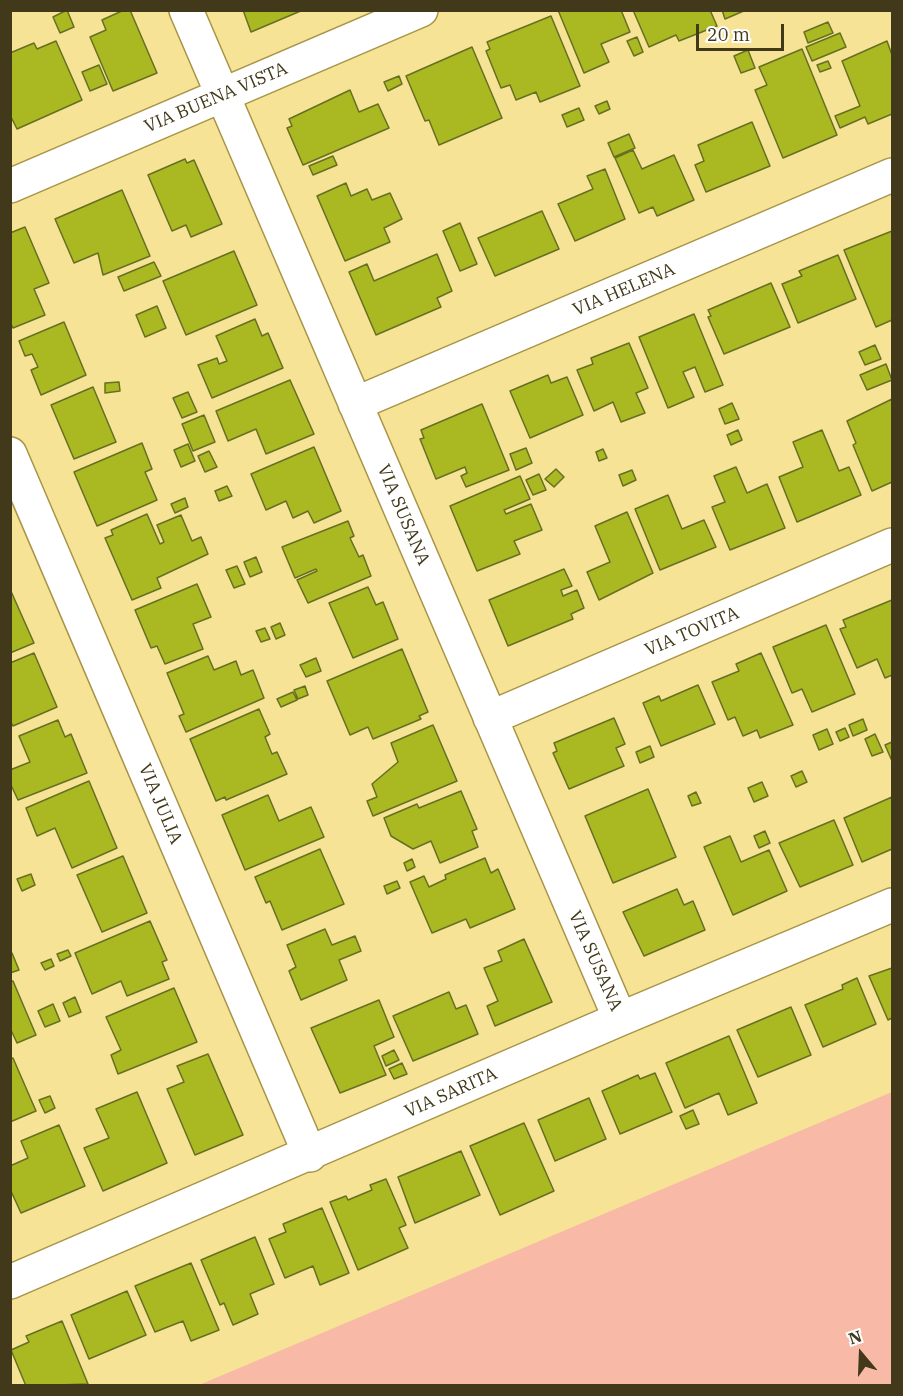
<!DOCTYPE html>
<style>
body{margin:0}
#map{position:relative;width:903px;height:1396px;overflow:hidden;background:#f7e395;font-family:"IBM Plex Serif",serif}
canvas{display:block}
.frame{position:absolute;inset:0;border:12px solid #413919;pointer-events:none}
.north{position:absolute;left:831px;top:1324px;width:60px;height:60px;-webkit-text-stroke:4px #fff;paint-order:stroke;rotate:341deg;font-size:16px;font-weight:700;line-height:24px;text-align:center;color:#413919}
.north::after{content:'';display:block;margin:auto;width:21px;height:27px;background:#413919;clip-path:polygon(50% 0,100% 100%,50% 72%,0 100%)}
.scale{position:absolute;left:696px;top:24px;width:88px;height:27px;box-sizing:border-box;border:3px solid #413919;border-top:0;padding-left:8px;font-size:18px;line-height:21px;white-space:nowrap;color:#413919;-webkit-text-stroke:4px #fff;paint-order:stroke}
</style>
<div id="map">
<canvas width="903" height="1396"></canvas>
<div class="frame"></div>
<div class="north">N</div>
<div class="scale">20 m</div>
</div>
<script>
const context = document.querySelector('canvas').getContext('2d');
context.lineJoin = 'round';
function paint(path, color) { context.fillStyle = color; context.fill(path, 'evenodd'); }
function stroke(path, color, width, dash) { context.strokeStyle = color; context.lineWidth = width; context.lineCap = dash ? 'butt' : 'round'; context.setLineDash(dash || []); context.stroke(path); }
function write(font, color, halo, rows, align = 'center') {
  context.font = font + ' "IBM Plex Serif",serif'; context.lineWidth = 4.5; context.setLineDash([]); context.textBaseline = 'middle'; context.strokeStyle = halo; context.fillStyle = color; for (const [text, x, y, turn = 0] of rows) {
    context.save(); context.translate(x, y); context.rotate((+turn || 0) * Math.PI / 180); context.textAlign = isNaN(turn) ? turn : align; if (halo) context.strokeText(text, 0, 0); context.fillText(text, 0, 0); context.restore();
  }
}
paint(new Path2D(`
 M892 1092V1385H199Z`), '#f8b9a7');
const building = new Path2D(`
 M67 10 74 27 60 33 53 17Z
 M124 10H130L157 73 113 91 90 37 106 30 102 20Z
 M243 10H303L251 32Z
 M558 10H621L630 32 601 44 609 62 584 73Z
 M633 10H710L717 26 679 41 676 35 649 47Z
 M722 10H746L725 19Z
 M551 16 580 86 540 102 536 92 516 100 510 85 501 88 486 51 490 49 487 42Z
 M828 22 833 33 808 43 804 32Z
 M840 33 846 47 812 61 806 47Z
 M637 37 643 52 634 56 627 41Z
 M56 41 82 100 17 129 10 115V53L34 43 37 49Z
 M887 41 892 55V114L868 124 865 117 840 128 835 116 860 106 842 61Z
 M472 47 502 118 439 145 429 120 425 121 406 76Z
 M802 49 837 135 783 158 755 90 767 85 759 67Z
 M748 50 755 68 741 73 734 56Z
 M828 61 831 68 820 72 817 65Z
 M99 65 107 84 90 91 82 72Z
 M399 76 402 84 388 91 384 82Z
 M350 90 359 112 378 104 389 128 303 165 287 128 292 126 289 119Z
 M607 101 610 109 599 114 595 106Z
 M579 108 584 120 567 127 562 115Z
 M752 122 770 166 706 192 695 165 704 161 698 145Z
 M629 134 635 148 614 157 608 143Z
 M633 150 642 169 674 155 694 200 657 216 653 207 639 213 615 158Z
 M333 156 337 165 313 175 309 166Z
 M185 159 187 163 194 160 222 224 191 237 186 225 172 231 148 175Z
 M605 169 625 219 575 241 558 204 593 189 587 176Z
 M346 183 351 196 367 189 372 200 390 193 402 219 384 228 390 242 345 261 317 196Z
 M122 190 150 256 103 275 98 253 74 263 55 219Z
 M542 211 559 249 495 276 478 238Z
 M460 223 477 264 460 271 443 231Z
 M25 227 49 283 34 289 45 315 13 328 10 322V233Z
 M892 231V320L876 327 844 250Z
 M234 251 257 305 186 335 163 281Z
 M437 254 452 291 437 298 441 307 376 335 349 272 367 264 374 281Z
 M838 255 856 299 798 323 782 284 802 276 799 271Z
 M154 262 161 276 124 291 118 277Z
 M771 283 790 327 724 354 708 317 711 316 708 310Z
 M157 306 166 328 145 337 136 315Z
 M694 314 723 385 705 392 695 367 683 372 694 397 668 408 639 337Z
 M255 319 262 336 268 333 283 368 212 398 198 365 217 358 219 364 227 361 216 336Z
 M64 322 86 375 41 395 31 370 38 367 32 354 25 356 19 341Z
 M629 343 648 388 636 393 645 413 621 422 613 402 594 411 577 370 593 364 591 358Z
 M875 345 881 359 865 365 859 352Z
 M886 364 892 380 867 390 860 375Z
 M548 375 551 383 567 377 583 415 530 438 510 391Z
 M290 380 314 434 266 454 256 429 228 441 216 411Z
 M119 382 120 391 105 393V383Z
 M93 387 116 442 74 459 51 405Z
 M188 392 197 412 182 418 173 398Z
 M892 399V482L872 491 853 445 856 443 847 421Z
 M732 403 739 419 725 424 719 409Z
 M482 404 509 470 466 487 461 476 467 473 465 467 436 479 420 439 424 438 421 430Z
 M204 415 215 442 193 451 182 424Z
 M738 430 742 440 731 445 727 435Z
 M822 430 839 471 849 467 861 495 797 522 779 477 803 467 793 442Z
 M142 443 152 469 145 472 157 500 97 526 74 472Z
 M188 444 195 461 181 467 174 450Z
 M314 447 341 511 314 523 308 511 293 518 286 501 266 510 251 474Z
 M526 448 532 463 516 470 510 454Z
 M603 449 607 458 599 461 596 452Z
 M209 451 217 467 205 472 198 456Z
 M736 467 747 493 767 484 785 528 730 550 712 507 725 502 714 476Z
 M556 469 564 477 554 487 545 479Z
 M632 470 636 480 623 486 619 475Z
 M539 474 546 490 533 495 526 480Z
 M520 476 530 499 504 510 506 514 531 504 542 530 514 541 520 554 477 571 450 506Z
 M227 486 232 496 219 501 215 491Z
 M668 495 682 529 704 520 716 547 660 570 635 509Z
 M185 498 188 507 175 513 171 504Z
 M627 512 653 573 599 600 587 572 610 562 595 526Z
 M147 514 160 544 164 542 157 525 181 515 192 541 201 537 208 554 157 578 161 588 132 600 105 538 113 535 111 530Z
 M348 521 354 536 350 538 359 557 363 555 371 576 308 603 297 580 317 571 316 569 295 578 282 547Z
 M256 557 262 572 250 577 244 562Z
 M237 566 245 584 234 588 226 570Z
 M564 569 572 586 561 590 563 596 577 590 584 608 571 614 573 619 508 646 489 600Z
 M197 584 211 617 193 624 203 649 165 664 157 646 151 648 135 610Z
 M368 587 376 605 383 602 398 639 353 658 329 603Z
 M10 589 34 643 10 653Z
 M892 600V675L885 678 877 659 857 668 840 629 846 627 843 620Z
 M280 623 285 635 276 639 271 627Z
 M826 625 855 694 812 712 802 689 792 693 773 647Z
 M265 628 270 639 261 642 256 631Z
 M402 649 428 712 419 716 421 719 373 739 368 727 350 735 327 681Z
 M34 653 57 707 13 726 10 720V663Z
 M761 653 793 725 760 738 757 730 743 736 735 717 728 720 712 682 739 671 736 664Z
 M208 656 214 670 236 661 241 675 253 670 264 698 186 732 179 716 184 714 167 673Z
 M316 658 321 671 306 677 300 665Z
 M698 685 715 724 661 746 643 703 659 696 661 701Z
 M305 686 308 695 298 699 294 690Z
 M293 692 297 700 281 707 277 699Z
 M259 709 270 734 265 737 272 754 277 752 287 774 226 800 225 797 216 801 190 739Z
 M614 718 625 744 616 748 624 766 569 789 553 753 557 751 554 743Z
 M863 719 867 730 853 736 849 725Z
 M58 720 65 737 71 734 87 773 18 800 10 783V770L30 762 19 736Z
 M433 725 457 781 373 816 367 801 377 797 372 784 398 762 391 743Z
 M845 728 849 737 840 741 836 732Z
 M827 729 833 744 819 750 813 735Z
 M875 734 883 752 872 756 865 739Z
 M892 742V761L885 745Z
 M650 746 654 757 640 763 636 752Z
 M802 771 807 782 796 787 791 776Z
 M89 781 117 848 72 868 55 828 37 836 26 808Z
 M762 782 768 796 754 802 748 788Z
 M648 789 676 857 613 883 585 816Z
 M461 791 477 829 472 831 478 847 440 863 431 841 413 849 391 836 384 818 417 804 419 808Z
 M696 792 701 803 692 806 688 796Z
 M268 795 279 821 311 807 324 837 245 870 222 815Z
 M892 797V849L862 862 844 818Z
 M834 820 853 865 800 887 779 843Z
 M765 831 770 843 759 848 754 836Z
 M730 836 741 862 769 850 787 891 733 915 704 847Z
 M320 849 344 904 282 930 270 901 266 903 255 877Z
 M123 856 147 913 102 932 77 875Z
 M485 858 491 873 498 869 515 909 470 928 466 919 432 933 410 882 424 876 429 887 446 879 445 875Z
 M412 859 415 867 407 871 404 863Z
 M31 874 35 885 22 891 17 879Z
 M397 881 400 888 387 894 384 886Z
 M677 889 684 905 693 901 705 930 644 956 623 912Z
 M150 921 167 960 162 962 169 979 127 996 121 981 92 994 75 953Z
 M325 929 332 945 355 936 361 951 339 960 347 980 301 1000 289 971 296 967 287 945Z
 M524 939 552 1002 495 1026 487 1006 498 1001 484 968 502 961 498 951Z
 M68 950 71 956 60 961 57 954Z
 M12 953 19 970 10 973V954Z
 M51 959 54 966 45 970 41 963Z
 M892 968V1018L888 1020 869 976Z
 M857 978 876 1024 823 1047 805 1005 843 989 842 985Z
 M13 981 36 1035 17 1043 10 1028V982Z
 M174 988 197 1042 118 1074 111 1055 121 1050 106 1017Z
 M449 992 456 1009 466 1005 478 1034 413 1061 393 1016Z
 M75 997 81 1012 69 1017 63 1003Z
 M379 1000 394 1037 374 1046 386 1075 340 1093 311 1028Z
 M53 1004 60 1021 45 1027 38 1011Z
 M791 1007 811 1055 758 1077 737 1030Z
 M729 1036 757 1103 728 1115 719 1093 685 1108 666 1063Z
 M394 1050 399 1060 386 1066 382 1056Z
 M208 1054 243 1135 195 1155 167 1089 184 1082 177 1066Z
 M13 1058 36 1111 10 1122V1059Z
 M402 1063 407 1074 394 1079 389 1069Z
 M655 1073 672 1112 620 1134 602 1091 638 1075 640 1079Z
 M137 1092 167 1163 103 1191 84 1148 109 1138 96 1109Z
 M50 1096 55 1108 45 1113 39 1100Z
 M589 1098 606 1139 555 1161 538 1120Z
 M693 1110 699 1124 686 1129 680 1116Z
 M524 1123 554 1191 500 1215 470 1146Z
 M59 1125 85 1186 21 1213 10 1189V1166L28 1158 21 1141Z
 M461 1151 480 1195 415 1223 398 1177Z
 M386 1179 406 1225 399 1228 408 1248 358 1270 330 1202 346 1196 348 1200 372 1190 370 1185Z
 M322 1208 349 1273 320 1285 313 1266 285 1278 269 1239 286 1232 283 1224Z
 M255 1237 274 1284 250 1294 258 1314 233 1325 224 1303 220 1305 201 1260Z
 M191 1263 219 1330 191 1341 183 1321 155 1332 135 1286Z
 M127 1291 146 1335 89 1359 71 1315Z
 M62 1321 88 1384 26 1386 11 1350 29 1342 26 1336Z`);
paint(building, '#aab922');
stroke(building, '#666f22', 1.5);
const minor = new Path2D(`
 M186 10 620 1019
 M10 186 421 10
 M355 404 892 175
 M10 454 310 1155
 M490 718 892 545
 M10 1282 620 1019 892 905`);
stroke(minor, '#a79447', 36);
stroke(minor, '#fff', 33);
write('18px', '#413919', '#fff', [
 ["VIA BUENA VISTA",216,98,-23],
 ["VIA HELENA",624,290,-23],
 ["VIA SUSANA",403,515,67],
 ["VIA TOVITA",692,632,-23],
 ["VIA JULIA",160,804,67],
 ["VIA SUSANA",595,961,66],
 ["VIA SARITA",451,1093,-24]
]);
</script>
